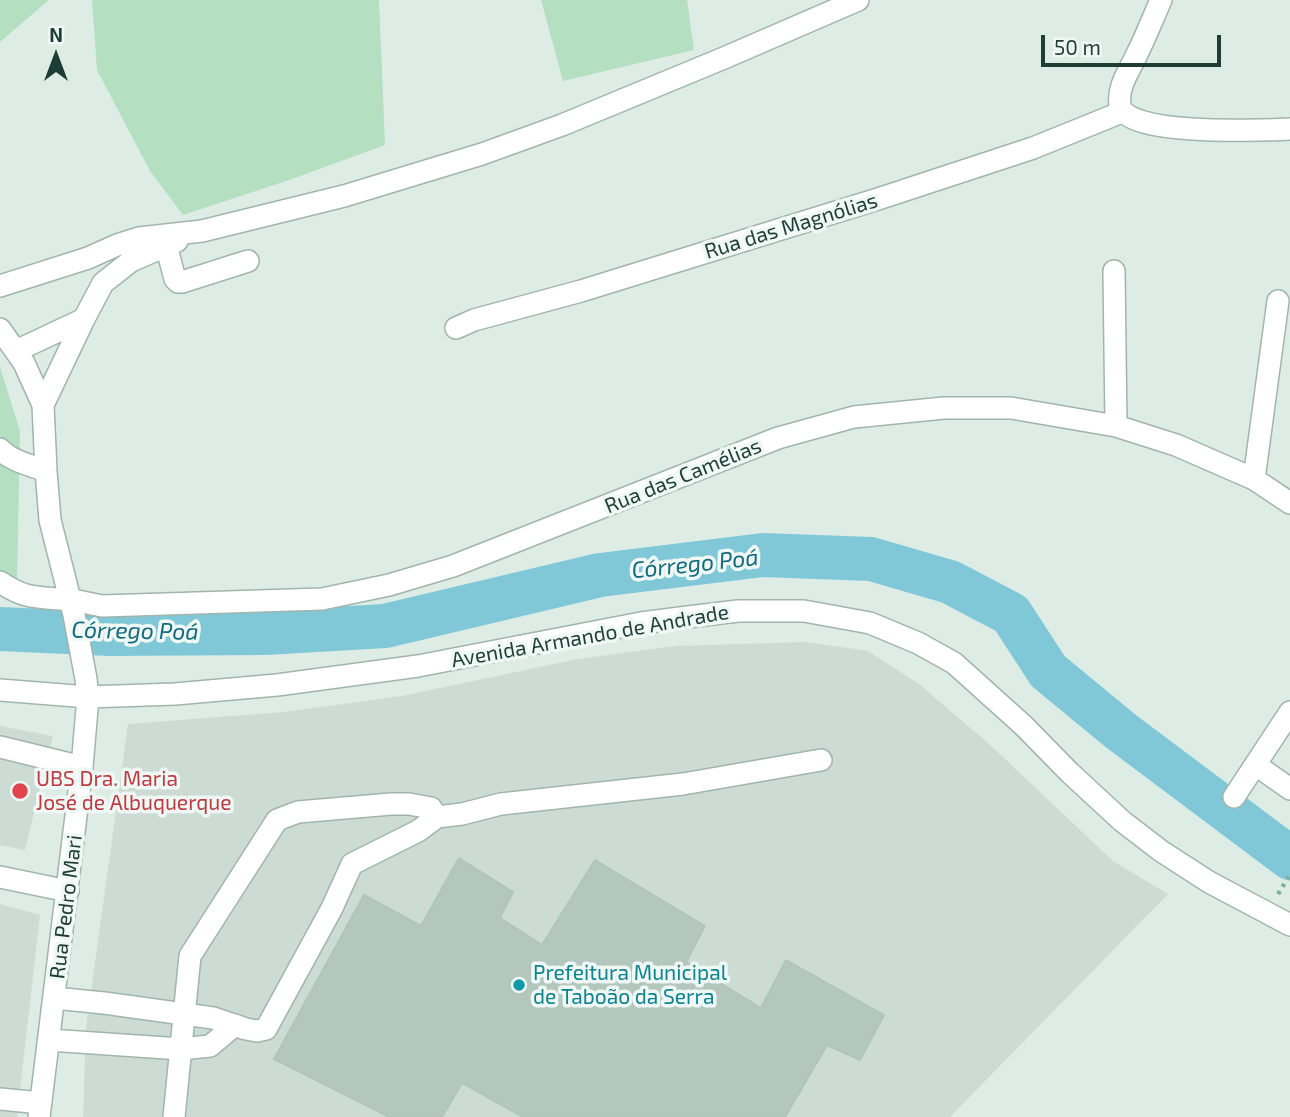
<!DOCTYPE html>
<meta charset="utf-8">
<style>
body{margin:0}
#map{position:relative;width:1290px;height:1117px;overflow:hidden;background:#deece6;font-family:"Exo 2",sans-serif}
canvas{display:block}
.north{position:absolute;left:21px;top:21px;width:70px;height:70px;-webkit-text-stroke:5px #eff8f4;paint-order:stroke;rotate:0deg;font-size:19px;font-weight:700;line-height:28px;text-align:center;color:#1e3d35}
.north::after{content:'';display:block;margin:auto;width:24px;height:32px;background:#1e3d35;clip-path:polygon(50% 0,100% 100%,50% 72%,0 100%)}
.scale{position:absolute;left:1041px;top:35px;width:180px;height:32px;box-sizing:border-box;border:4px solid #1e3d35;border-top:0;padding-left:9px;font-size:21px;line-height:24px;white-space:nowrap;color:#1e3d35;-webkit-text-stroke:5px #eff8f4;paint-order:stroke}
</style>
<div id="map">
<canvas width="1290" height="1117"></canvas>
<div class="north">N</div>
<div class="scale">50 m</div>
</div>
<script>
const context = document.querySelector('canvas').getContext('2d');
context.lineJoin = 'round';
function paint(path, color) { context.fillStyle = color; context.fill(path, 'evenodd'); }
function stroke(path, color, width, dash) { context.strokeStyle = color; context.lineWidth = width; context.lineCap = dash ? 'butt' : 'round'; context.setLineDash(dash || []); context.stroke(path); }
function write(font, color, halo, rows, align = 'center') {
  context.font = font + ' "Exo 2",sans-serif'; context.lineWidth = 7; context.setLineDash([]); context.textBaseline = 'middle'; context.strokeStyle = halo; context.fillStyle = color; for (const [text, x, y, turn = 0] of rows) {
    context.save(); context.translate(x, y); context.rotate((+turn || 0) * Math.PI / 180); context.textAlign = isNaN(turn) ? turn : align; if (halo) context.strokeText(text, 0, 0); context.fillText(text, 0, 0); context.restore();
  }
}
paint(new Path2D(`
 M807 642 868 651 919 684 988 743 1113 861 1168 894 950 1117H83L86 1028 128 724 284 712 402 696 578 659 675 646Z
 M0 726 53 736 25 850 0 845Z
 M0 904 40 915 17 1117H0Z`), '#ccdcd5');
paint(new Path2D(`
 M0 0H49L0 42Z
 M92 0H379L385 145 292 179 183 215 150 171 97 70Z
 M541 0H687L694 50 563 81Z
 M0 367 20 431 17 585H0Z`), '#b4dfc1');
stroke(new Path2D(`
 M0 629 110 634 265 633 385 626 600 575 763 555 871 559 950 582 1011 614 1048 671 1122 732 1290 858`), '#80c8d7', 44);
const building = new Path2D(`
 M459 858 513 892 500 918 542 945 595 860 705 926 686 962 761 1008 786 960 884 1015 860 1060 827 1045 785 1117H523L462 1083 442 1117H389L274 1059 364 895 421 926Z`);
paint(building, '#b3c7bf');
stroke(building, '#b0c6bd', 2);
const minor = new Path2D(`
 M1161 0C1153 18 1146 36 1137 54 1130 70 1117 86 1120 105 1125 137 1264 130 1290 129
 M166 245 175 279 178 282H182L248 261
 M1114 271 1116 426
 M0 286 88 258 117 245 139 238 202 231 344 196 482 154 562 125 724 58 858 0
 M456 328 474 320 581 291 878 199 1033 148 1122 112
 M0 329 24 363 43 405 46 471 50 520 74 615 86 679 88 697 82 767 39 1117
 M16 351 84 319
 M43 405 84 319 103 283 131 261 177 241
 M0 449C11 461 30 465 46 471
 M1254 479 1278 301
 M0 582C29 601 37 596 69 600 80 601 91 604 102 606L322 599 389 585 453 566 778 438 854 417 944 408H1011L1116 426 1176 445 1254 479 1290 503
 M0 690 88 697 175 694 277 685 418 666 641 623 688 617 738 611H804L870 623 918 643 954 663 1024 726 1069 772 1122 821 1161 851 1209 882 1290 925
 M0 747 82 767
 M1256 765 1290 789
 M1234 797 1290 712
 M0 877 68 891
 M54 998 104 1003 213 1018 246 1029 257 1031 266 1029 332 908 352 864 418 831 437 817 462 814 501 804 683 784 821 760
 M49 1040 181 1049 210 1046 235 1025
 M0 1099 41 1103
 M174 1117 190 956 277 820 298 812 391 804H409L431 808 437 817`);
stroke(minor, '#a1b4ad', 24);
stroke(new Path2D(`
 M1278 894 1290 875`), '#7bb3a3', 4.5, [3.5, 5]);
stroke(minor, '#fff', 21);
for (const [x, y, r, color] of [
 [20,791,9,"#e0444e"],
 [519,985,7,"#0f9aa8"]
]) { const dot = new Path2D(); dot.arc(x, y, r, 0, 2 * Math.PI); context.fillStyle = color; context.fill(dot); stroke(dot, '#eff8f4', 2.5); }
write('21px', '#1e3d35', '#eff8f4', [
 ["Rua das Magnólias",791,226,-17],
 ["Rua das Camélias",683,476,-22],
 ["Avenida Armando de Andrade",590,636,-10],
 ["Rua Pedro Mari",66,907,-83]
]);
write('21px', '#be3a42', '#eff8f4', [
 ["UBS Dra. Maria",36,779],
 ["José de Albuquerque",36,803]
], 'left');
write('21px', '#0d838f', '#eff8f4', [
 ["Prefeitura Municipal",533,973],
 ["de Taboão da Serra",533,997]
], 'left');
write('italic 23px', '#126a7f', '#eff8f4', [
 ["Córrego Poá",695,564,-6],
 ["Córrego Poá",135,631,1]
]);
</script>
